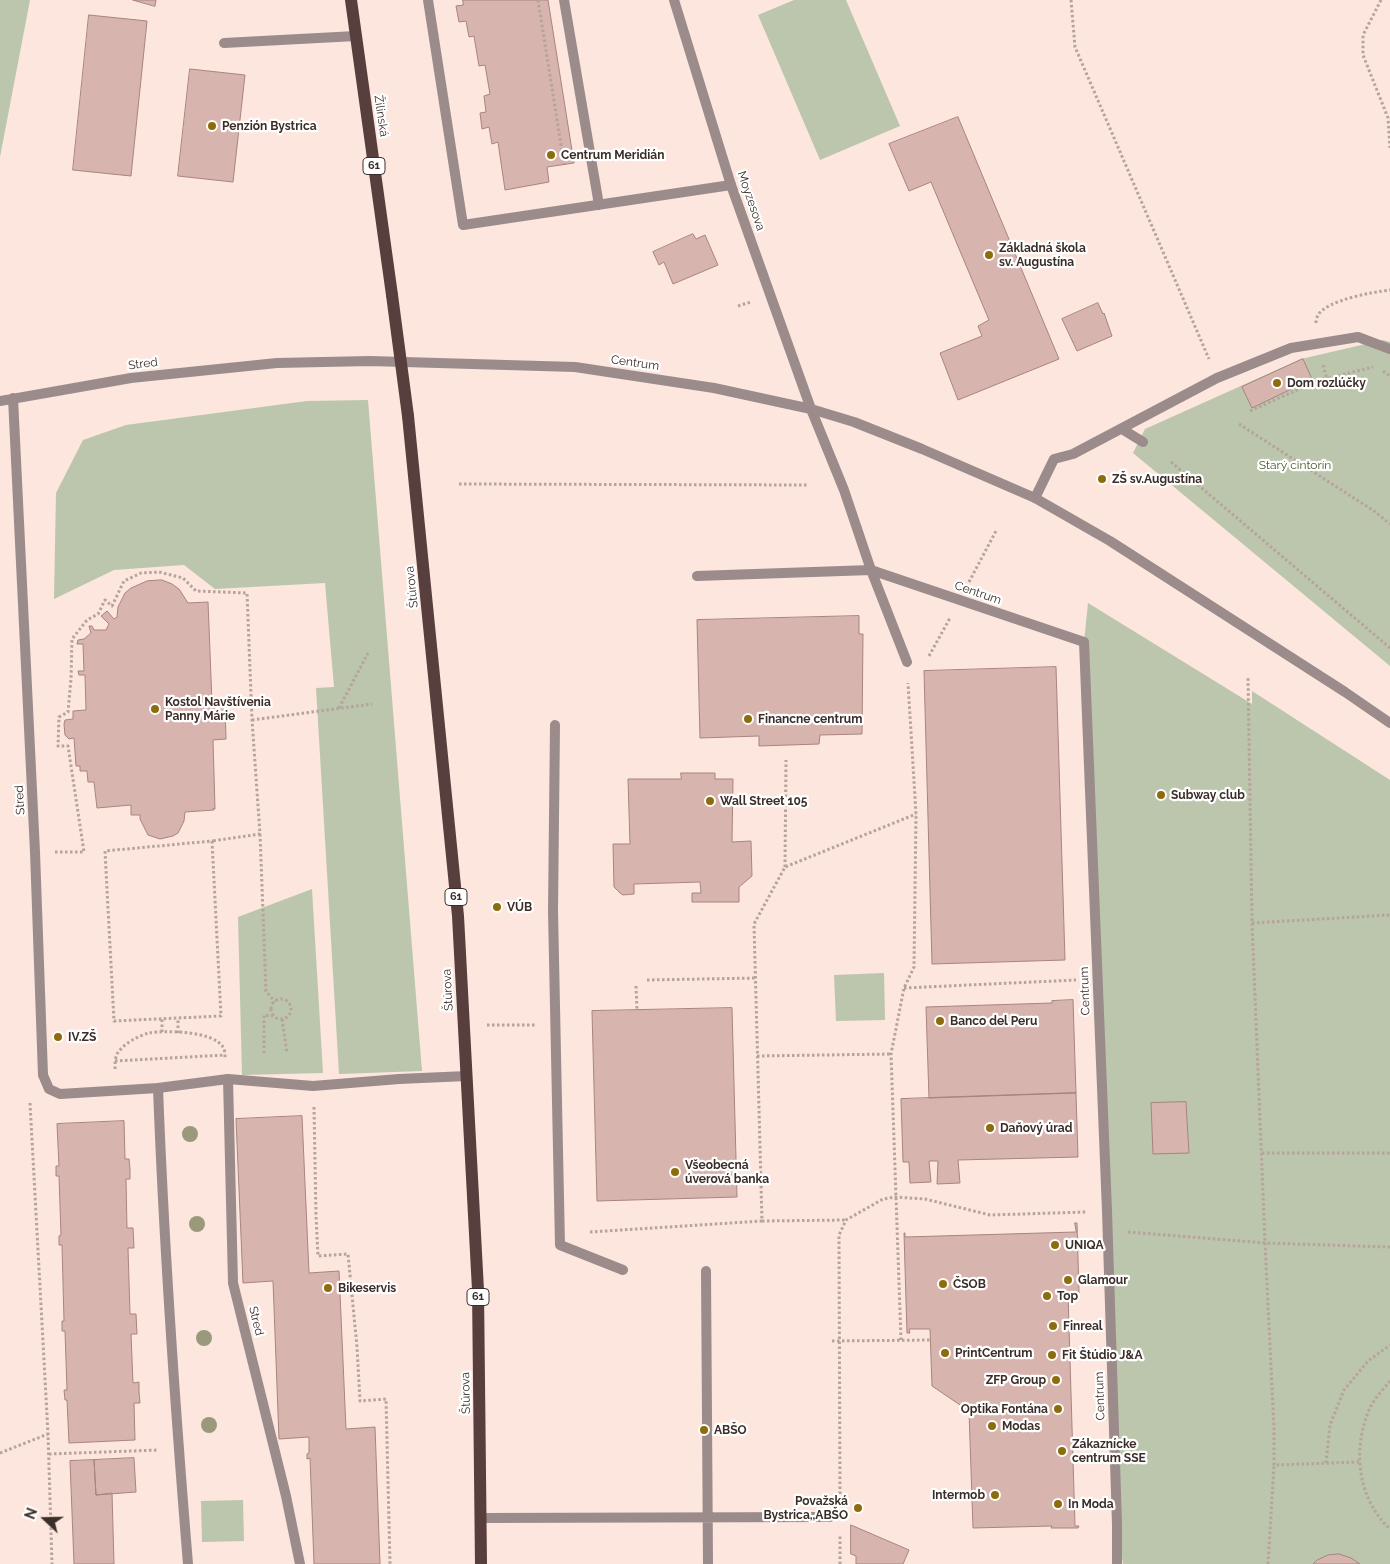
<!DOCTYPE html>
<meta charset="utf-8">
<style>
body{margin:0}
#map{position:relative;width:1390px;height:1564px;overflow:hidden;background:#fce6dd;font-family:Raleway,sans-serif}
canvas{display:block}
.north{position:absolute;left:20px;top:1494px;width:50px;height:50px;-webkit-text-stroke:4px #fff;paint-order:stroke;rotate:291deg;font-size:14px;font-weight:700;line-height:20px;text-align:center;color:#3b2d28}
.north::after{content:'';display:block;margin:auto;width:18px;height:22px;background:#3b2d28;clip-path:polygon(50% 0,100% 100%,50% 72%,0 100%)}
</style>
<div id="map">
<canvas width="1390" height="1564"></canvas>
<div class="north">N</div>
</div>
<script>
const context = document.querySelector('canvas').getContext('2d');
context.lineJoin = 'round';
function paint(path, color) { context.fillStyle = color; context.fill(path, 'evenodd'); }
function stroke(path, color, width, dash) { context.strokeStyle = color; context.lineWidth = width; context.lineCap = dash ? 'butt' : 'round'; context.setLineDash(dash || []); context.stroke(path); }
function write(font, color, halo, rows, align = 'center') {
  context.font = font + ' Raleway,sans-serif'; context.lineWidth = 4.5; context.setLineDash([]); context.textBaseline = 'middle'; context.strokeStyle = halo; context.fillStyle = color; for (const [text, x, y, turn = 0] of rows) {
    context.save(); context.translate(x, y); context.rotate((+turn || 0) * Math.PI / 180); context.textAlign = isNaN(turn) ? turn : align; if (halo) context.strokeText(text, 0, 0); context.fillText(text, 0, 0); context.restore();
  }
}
paint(new Path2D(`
 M0 0H30L0 157Z
 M794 0H846L900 126 820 160 758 15Z
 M1383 340 1390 342V666L1133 453 1145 429 1301 359Z
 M368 400 422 1071 339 1074 316 688 334 687 325 583 215 589 184 565 114 570 54 599 56 493 83 440 126 425 307 401Z
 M1088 603 1252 704V691L1390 780V1564H1123L1117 1524 1084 642Z
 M312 889 323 1073 242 1075 238 917Z
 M884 973 885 1020 836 1021 834 975Z
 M243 1500 244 1541 202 1542 201 1501Z`), '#bbc6ad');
const building = new Path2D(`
 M133 0H156L155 6Z
 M463 0H548L574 163 547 167 549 182 505 190 498 142 492 144 489 127 482 129 480 113 486 112 484 96 490 94 485 65 479 66 474 36 469 37 466 21 459 22 456 6 463 5Z
 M89 15 147 21 131 176 73 170Z
 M190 69 245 75 233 182 178 176Z
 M958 117 1059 359 958 400 940 353 982 336 978 326 989 320 931 182 909 191 889 144Z
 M693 234 696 239 705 235 718 265 673 284 664 262 659 265 653 252Z
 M1098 303 1103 314 1104 313 1112 336 1077 351 1062 319Z
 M1303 359 1312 379 1252 408 1242 387Z
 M162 580 172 584 179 589 188 603 208 602 212 703V705H225L226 739 213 740 215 809 213 808 214 810 185 812 184 821 178 833 173 836 160 839 148 835 140 819V815H131V805L97 808 94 782H88L87 771H80V766H76L74 738 69 739 65 735 64 724 65 720 73 719V711L86 710 85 675H79L78 671H84L83 644H77L78 640 84 639 91 633 89 626H92L94 630H106L109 624 101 616 107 611 114 619 117 617 118 607 125 593 131 588 147 581Z
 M859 616V634H863L862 734 820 735 819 744 759 746V736L700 738 697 620Z
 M1056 667 1065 960 932 964 924 671Z
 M681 773H715V779H733L732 842 751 841 752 876 739 887V902H692V893H701L700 882 634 884V894L623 895 620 893 614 887 613 844H630L628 779H681Z
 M1073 1000 1076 1093 929 1098 926 1007 1052 1003V1001Z
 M732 1008 737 1197 597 1201 592 1011Z
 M1076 1093 1078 1157 958 1160 960 1183 937 1184 938 1161H929L931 1182 910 1183 909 1162H903L901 1099Z
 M1186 1102 1189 1153 1153 1154 1151 1103Z
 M302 1116 309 1273 339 1271 346 1429 375 1427 380 1564H314L310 1458 307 1459V1454L309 1453V1437L279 1439 273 1281 243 1283 236 1119Z
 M124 1121 125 1159H129L130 1169V1179H126L127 1228H133L134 1248H128L130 1314H136L137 1334H131L133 1383 139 1382V1392L140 1403H134L135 1440 69 1443 67 1400H65L64 1390H67L65 1331H62V1321H64L62 1245H59V1236L61 1235 59 1176H56V1166H59L57 1124Z
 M1075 1223H1077L1079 1293 1068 1294 1075 1526H1079L1078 1528H1051L1052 1526 973 1528 969 1411 932 1386 930 1329H909L910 1333H907L904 1233H905V1237L1076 1232Z
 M134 1458 136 1492 96 1495 94 1460Z
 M94 1460 96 1495 112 1493 114 1564H74L70 1461Z
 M851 1525 909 1550 903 1564H856V1556L851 1554Z
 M1339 1554 1351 1558 1360 1564H1313L1317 1560 1328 1555Z`);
paint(building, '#d8b4af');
stroke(building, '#a8847f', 1);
stroke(new Path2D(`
 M538 0 564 164
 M1071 0 1075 47 1209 359
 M1381 0 1363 35V55L1388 118 1390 148
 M738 306 751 302
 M1316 323C1316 320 1317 317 1318 315 1327 300 1373 292 1390 290
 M1323 365 1327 379
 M1383 371 1390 376
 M1250 411 1317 381 1373 367
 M1239 424 1374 511 1390 524
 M1171 462 1390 648
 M459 484 809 485
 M969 582 997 529
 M929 656 950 618
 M339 708 368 653
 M252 720 372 704
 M260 834 266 991 275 1002
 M212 841 221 1016 114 1021 105 851Z
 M55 852H84L68 746H58L59 717 68 712 71 679 72 639 87 620 98 614 105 600 112 606 124 581 141 573 159 572 183 578 196 591 247 593 252 720 260 834 212 841
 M785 867 786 760
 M1252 923 1390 915
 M647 980 757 978
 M636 986 637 1010
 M904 988 1076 980
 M271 1009a10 10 0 1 1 20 0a10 10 0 1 1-20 0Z
 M282 1019 287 1053
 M487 1025H536
 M162 1032V1019
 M178 1033V1018
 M264 1053V1015L273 1016
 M757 1056 891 1054
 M115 1061 225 1055
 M115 1069C115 1064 115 1058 117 1054 124 1043 138 1036 149 1033 166 1030 213 1031 223 1047 225 1050 225 1055 225 1059
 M30 1103 48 1434 52 1564
 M314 1107 316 1216 318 1256 348 1254 357 1347 360 1401 386 1399 390 1564
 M1262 1153H1390
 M762 1221 846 1220
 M590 1232 762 1221 754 924 785 867 916 814
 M1128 1232 1265 1243 1252 923 1248 677
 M901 1340 891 1054 904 988 914 967 916 814 908 683
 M832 1341 931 1340
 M1390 1381C1384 1388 1376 1397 1371 1406 1352 1445 1356 1498 1390 1529
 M0 1453 48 1434
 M49 1454 158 1450
 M1359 1462 1274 1465V1428L1265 1243 1390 1247
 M1326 1463 1330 1425 1344 1390 1368 1361 1390 1345
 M840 1499 839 1235 846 1220 883 1199 895 1197 925 1199 990 1215 1086 1212
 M840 1564V1535
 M1268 1564 1274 1465`), '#b6a39c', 3, [2.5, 2.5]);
stroke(new Path2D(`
 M428 0 463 225 731 185
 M564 0 599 205
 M224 43 356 36
 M811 409 844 490 871 570 907 662
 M1122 429 1143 442
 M1035 498 1054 459 1073 454 1217 378 1291 348 1358 337 1390 349
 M697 576 871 570 1084 642 1107 1211 1117 1524V1564
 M555 725 553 911 560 1245 623 1270
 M228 1079 233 1283 286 1496 300 1564
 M158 1088C164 1247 175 1406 188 1564
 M706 1271 708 1564
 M481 1518 830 1517`), '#9b8b8b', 10);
stroke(new Path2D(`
 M674 0 731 185 811 409
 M13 398 35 852 43 1075 49 1089 60 1094 158 1088 228 1079 313 1086 399 1079 467 1076
 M0 401 131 378 277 363 370 361 575 367 714 388 811 409 854 422 922 449 1035 498 1110 541 1345 692 1390 723`), '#9b8b8b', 10);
stroke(new Path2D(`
 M351 0 392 295
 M408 416 458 916 478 1290 481 1564`), '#583f3e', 12);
stroke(new Path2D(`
 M392 295 408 416`), '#583f3e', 12);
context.fillStyle = '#9a997c';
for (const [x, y] of [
 [190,1134],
 [197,1224],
 [204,1338],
 [209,1425]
]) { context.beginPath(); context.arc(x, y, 8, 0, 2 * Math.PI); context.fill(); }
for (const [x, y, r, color] of [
 [212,126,5,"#8d6c0e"],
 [551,155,5,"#8d6c0e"],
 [989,255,5,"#8d6c0e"],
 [1277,383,5,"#8d6c0e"],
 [1102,479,5,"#8d6c0e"],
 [155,709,5,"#8d6c0e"],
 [748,719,5,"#8d6c0e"],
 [1161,795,5,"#8d6c0e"],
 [710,801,5,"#8d6c0e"],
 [497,907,5,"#8d6c0e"],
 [940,1021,5,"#8d6c0e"],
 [58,1037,5,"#8d6c0e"],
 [990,1128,5,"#8d6c0e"],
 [675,1172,5,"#8d6c0e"],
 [1055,1245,5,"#8d6c0e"],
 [1068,1280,5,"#8d6c0e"],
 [943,1284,5,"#8d6c0e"],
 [328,1288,5,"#8d6c0e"],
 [1047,1296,5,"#8d6c0e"],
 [1053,1326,5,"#8d6c0e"],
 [945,1353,5,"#8d6c0e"],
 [1052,1355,5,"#8d6c0e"],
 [1056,1380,5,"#8d6c0e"],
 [1058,1409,5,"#8d6c0e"],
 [992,1426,5,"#8d6c0e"],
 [704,1430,5,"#8d6c0e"],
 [1062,1451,5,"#8d6c0e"],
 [995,1495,5,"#8d6c0e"],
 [1058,1504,5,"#8d6c0e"],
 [858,1508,5,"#8d6c0e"]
]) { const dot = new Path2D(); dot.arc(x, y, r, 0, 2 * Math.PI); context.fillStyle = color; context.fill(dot); stroke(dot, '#fff', 2); }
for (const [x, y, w] of [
 [374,166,22],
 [456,897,22],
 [478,1297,22]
]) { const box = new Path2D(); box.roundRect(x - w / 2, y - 8.5, w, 17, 4); context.fillStyle = '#fff'; context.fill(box); stroke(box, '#3b2d28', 1); }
write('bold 11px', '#3b2d28', null, [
 ["61",374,166],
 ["61",456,897],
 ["61",478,1297]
]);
write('12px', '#3b2d28', '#fff', [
 ["Žilinská",381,116,82],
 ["Moyzesova",751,201,71],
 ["Centrum",635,363,8],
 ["Stred",143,364,-7],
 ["Štúrova",412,587,-96],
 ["Centrum",978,593,19],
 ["Stred",20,800,-93],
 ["Štúrova",448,990,-93],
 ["Centrum",1085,991,-92],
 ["Stred",256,1321,76],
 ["Štúrova",466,1393,-91],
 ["Centrum",1100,1396,-92]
]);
write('bold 12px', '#3b2d28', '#fff', [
 ["Penzión Bystrica",222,126],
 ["Centrum Meridián",561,155],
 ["Základná škola",999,248],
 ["sv. Augustína",999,262],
 ["Dom rozlúčky",1287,383],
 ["ZŠ sv.Augustína",1112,479],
 ["Kostol Navštívenia",165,702],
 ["Panny Márie",165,716],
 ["Financne centrum",758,719],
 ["Subway club",1171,795],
 ["Wall Street 105",720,801],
 ["VÚB",507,907],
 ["Banco del Peru",950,1021],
 ["IV.ZŠ",68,1037],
 ["Daňový úrad",1000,1128],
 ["Všeobecná",685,1165],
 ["úverová banka",685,1179],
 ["UNIQA",1065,1245],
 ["Glamour",1078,1280],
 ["ČSOB",953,1284],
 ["Bikeservis",338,1288],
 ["Top",1057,1296],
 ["Finreal",1063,1326],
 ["PrintCentrum",955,1353],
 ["Fit Štúdio J&A",1062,1355],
 ["ZFP Group",1046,1380,"right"],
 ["Optika Fontána",1048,1409,"right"],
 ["Modas",1002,1426],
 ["ABŠO",714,1430],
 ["Zákaznícke",1072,1444],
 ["centrum SSE",1072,1458],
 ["Intermob",985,1495,"right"],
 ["Považská",848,1501,"right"],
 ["Bystrica,,ABŠO",848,1515,"right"],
 ["In Moda",1068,1504]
], 'left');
write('12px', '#495a2c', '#fff', [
 ["Starý cintorín",1295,465]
]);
</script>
